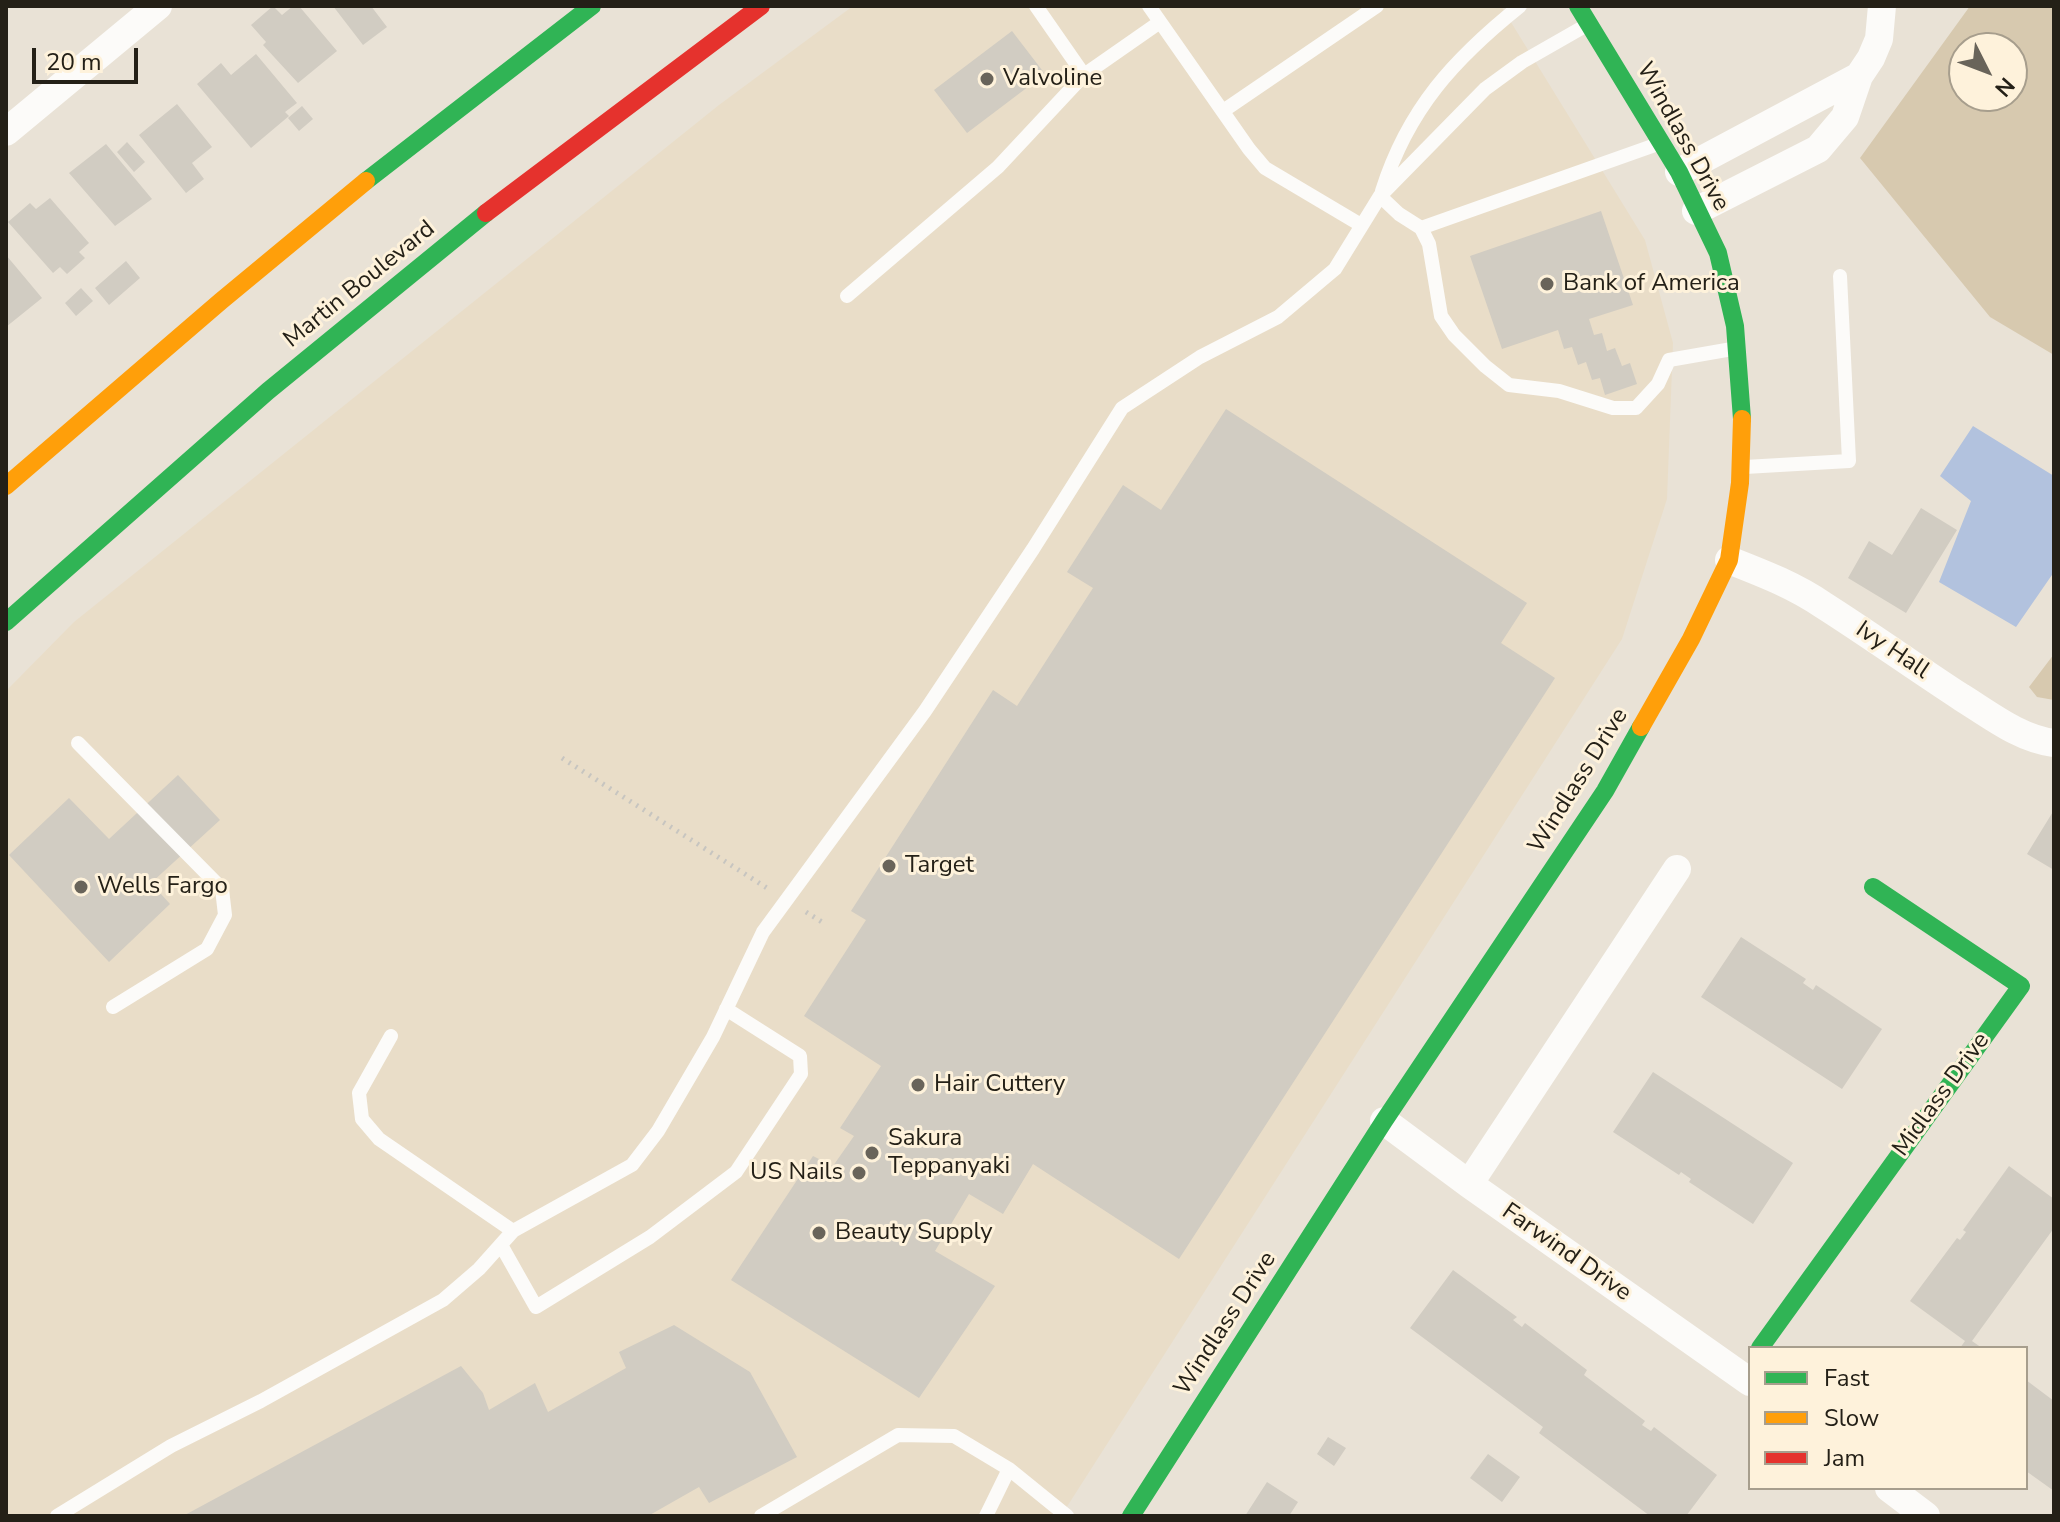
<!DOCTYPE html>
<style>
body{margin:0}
#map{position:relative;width:2060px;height:1522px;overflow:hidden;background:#e9e2d6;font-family:"Nunito Sans",sans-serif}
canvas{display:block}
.frame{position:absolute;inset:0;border:8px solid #242017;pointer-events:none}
.legend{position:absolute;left:1748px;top:1346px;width:280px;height:144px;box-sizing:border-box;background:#fef2db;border:2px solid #a79e8d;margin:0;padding:10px 14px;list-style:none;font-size:24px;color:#242017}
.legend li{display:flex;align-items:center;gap:16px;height:40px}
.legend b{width:40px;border:2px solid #a79e8d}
.north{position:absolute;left:1948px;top:32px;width:80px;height:80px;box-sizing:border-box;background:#fef2db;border:2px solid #a79e8d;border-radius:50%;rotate:132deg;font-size:22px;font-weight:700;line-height:32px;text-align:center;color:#242017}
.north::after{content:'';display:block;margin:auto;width:28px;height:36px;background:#69645a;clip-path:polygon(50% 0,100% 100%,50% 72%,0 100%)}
.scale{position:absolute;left:32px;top:48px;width:106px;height:36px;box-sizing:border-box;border:4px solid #242017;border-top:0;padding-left:10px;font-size:24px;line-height:28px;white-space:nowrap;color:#242017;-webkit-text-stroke:6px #fef2db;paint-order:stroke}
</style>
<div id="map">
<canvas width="2060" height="1522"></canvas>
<div class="frame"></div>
<ul class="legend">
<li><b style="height:10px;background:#30b455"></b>Fast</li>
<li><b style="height:10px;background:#ff9f0a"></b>Slow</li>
<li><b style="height:10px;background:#e5322d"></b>Jam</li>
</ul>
<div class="north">N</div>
<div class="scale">20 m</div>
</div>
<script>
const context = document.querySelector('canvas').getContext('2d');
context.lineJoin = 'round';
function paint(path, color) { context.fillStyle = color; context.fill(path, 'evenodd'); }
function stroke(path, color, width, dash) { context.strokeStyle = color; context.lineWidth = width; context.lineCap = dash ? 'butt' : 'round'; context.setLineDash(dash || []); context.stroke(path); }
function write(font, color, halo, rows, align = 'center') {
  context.font = font + ' "Nunito Sans",sans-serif'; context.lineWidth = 6; context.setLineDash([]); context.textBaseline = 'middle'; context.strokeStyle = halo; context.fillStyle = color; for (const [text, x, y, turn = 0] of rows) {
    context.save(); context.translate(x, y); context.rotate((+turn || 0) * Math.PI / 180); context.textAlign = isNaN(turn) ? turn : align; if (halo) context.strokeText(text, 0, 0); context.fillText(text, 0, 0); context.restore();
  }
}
paint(new Path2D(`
 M853 6H1501L1645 240 1673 343 1667 499 1622 639 1061 1516H6V691L74 622 719 105Z`), '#e9ddc8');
paint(new Path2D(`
 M1970 6H2054V355L1990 317 1860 158ZM1964 48H2012V96H1964Z
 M2054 654V700L2037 697 2029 687Z`), '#d7c9af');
paint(new Path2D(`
 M1973 426 2054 476V572L2016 627 1939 582 1971 501 1940 476Z`), '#b2c2de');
paint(new Path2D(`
 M273 6 282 15 293 6H299L337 51 298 83 263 45 266 42 251 25Z
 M333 6H371L387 27 363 45Z
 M1012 31 1045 74 967 133 934 90Z
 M256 54 297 103 285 112 289 116 251 148 197 84 221 63 231 75Z
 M177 104 212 147 192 163 204 179 186 193 139 135Z
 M302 106 313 119 299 131 288 118Z
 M127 142 145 162 134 172 117 152Z
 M106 144 152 199 115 226 69 173Z
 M50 198 89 243 79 252 85 258 67 274 60 267 53 273 8 222 30 203 36 209Z
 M1601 211 1633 305 1589 319 1594 335 1602 333 1607 351 1615 348 1622 366 1630 363 1637 384 1605 395 1600 378 1592 380 1586 362 1578 365 1572 347 1564 349 1558 330 1502 349 1470 256Z
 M6 255 42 298 6 327Z
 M126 261 140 278 109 305 95 288Z
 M81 288 93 301 76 316 65 303Z
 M1226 409 1527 603 1501 643 1555 678 1179 1259 1033 1164 1003 1214 969 1194 935 1251 995 1286 919 1398 731 1280 813 1156 833 1166 854 1136 840 1128 881 1066 804 1016 866 920 851 911 993 690 1017 706 1093 588 1067 572 1123 485 1161 510Z
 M1921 508 1957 530 1906 613 1848 578 1869 541 1892 555Z
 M178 775 220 820 151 883 170 904 109 962 9 855 69 798 109 839Z
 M2054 810V870L2027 854Z
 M1741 937 1806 979 1803 983 1813 990 1816 985 1882 1029 1842 1089 1701 997Z
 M1653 1072 1793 1163 1753 1224 1689 1182 1691 1179 1681 1172 1679 1175 1613 1132Z
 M2009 1166 2054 1199V1228L1972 1341 1982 1348H1960L1965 1341 1910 1301 1957 1238 1960 1240 1966 1232 1963 1230Z
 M1453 1270 1517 1317 1513 1320 1522 1327 1525 1323 1587 1370 1584 1375 1645 1421 1642 1425 1651 1431 1654 1427 1717 1475 1686 1516H1650L1539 1433 1543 1427 1410 1328Z
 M674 1325 750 1372 797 1457 709 1503 699 1487 648 1516H183L461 1366 483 1393 489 1410 535 1383 548 1412 626 1368 619 1352Z
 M2026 1380 2054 1401V1491L2026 1471Z
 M1328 1437 1346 1448 1334 1466 1317 1454Z
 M1488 1454 1520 1477 1502 1502 1470 1478Z
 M1267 1482 1298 1502 1289 1516H1245Z`), '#d1ccc2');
stroke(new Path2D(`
 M562 758 767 888
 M806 912 822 922`), '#c7c5c0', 5, [2, 6]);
stroke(new Path2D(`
 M1036 6 1084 75
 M1149 6 1249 149 1265 168 1361 225
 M1223 111 1377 6
 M1382 191C1408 109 1454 59 1520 6
 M1380 196 1399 214 1421 228 1429 244 1441 316 1454 335 1485 366 1509 385 1559 391 1613 408H1636L1658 384 1669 360 1732 349
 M1421 228 1658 144
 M847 296 998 167 1084 75 1160 22
 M1745 467 1849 461 1840 276
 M78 743 222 889 225 915 207 949 113 1007
 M391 1036 359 1093 362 1119 379 1139 513 1231
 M501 1245 536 1307 650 1237 736 1172 801 1074 800 1056 726 1009
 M57 1516 171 1446 261 1401 443 1300 479 1269 513 1231 632 1165 658 1131 713 1037 763 932 925 711 1033 549 1122 408 1200 357 1278 317 1335 269 1380 196 1485 89 1522 62 1585 26
 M761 1516 898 1435 954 1436 1009 1469 1067 1516
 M986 1516 1009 1469`), '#fcfbf9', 14);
stroke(new Path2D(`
 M6 132 158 6
 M1679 172 1859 76
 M1696 211 1818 149 1845 117 1859 76 1871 58 1879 39 1882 6
 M1729 560C1762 573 1794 585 1823 605 1870 635 1915 667 1961 697 1990 715 2020 739 2054 743
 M1384 1121 1469 1184 1750 1382
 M1469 1184 1677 869
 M1889 1488 1926 1516`), '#fcfbf9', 28);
stroke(new Path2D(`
 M1578 6 1679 172 1718 253 1735 326 1742 419
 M366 181 592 6
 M6 622 268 391 486 213
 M1760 1348 2021 986 1873 887
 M1131 1516 1384 1121 1605 791 1641 727`), '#30b455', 18);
stroke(new Path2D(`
 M6 486 221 301 366 181
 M1641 727 1691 639 1729 560 1740 483 1742 419`), '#ff9f0a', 18);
stroke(new Path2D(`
 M486 213 761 6`), '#e5322d', 18);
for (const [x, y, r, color] of [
 [987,79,8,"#69645a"],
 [1547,284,8,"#69645a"],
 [889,866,8,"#69645a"],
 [81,887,8,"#69645a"],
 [918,1085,8,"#69645a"],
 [872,1153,8,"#69645a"],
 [859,1173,8,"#69645a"],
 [819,1233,8,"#69645a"]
]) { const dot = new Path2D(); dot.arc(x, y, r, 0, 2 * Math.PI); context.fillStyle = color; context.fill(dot); stroke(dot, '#fef2db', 3); }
write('24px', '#242017', '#fef2db', [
 ["Valvoline",1003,79],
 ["Bank of America",1563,284],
 ["Target",905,866],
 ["Wells Fargo",97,887],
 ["Hair Cuttery",934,1085],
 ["Sakura",888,1139],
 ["Teppanyaki",888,1167],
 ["US Nails",843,1173,"right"],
 ["Beauty Supply",835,1233]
], 'left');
write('24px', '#242017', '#fef2db', [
 ["Windlass Drive",1682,137,61],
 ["Martin Boulevard",360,285,-39],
 ["Ivy Hall",1892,651,34],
 ["Windlass Drive",1579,781,-58],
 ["Midlass Drive",1942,1095,-54],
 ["Farwind Drive",1566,1253,35],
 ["Windlass Drive",1226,1324,-57]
]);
</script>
